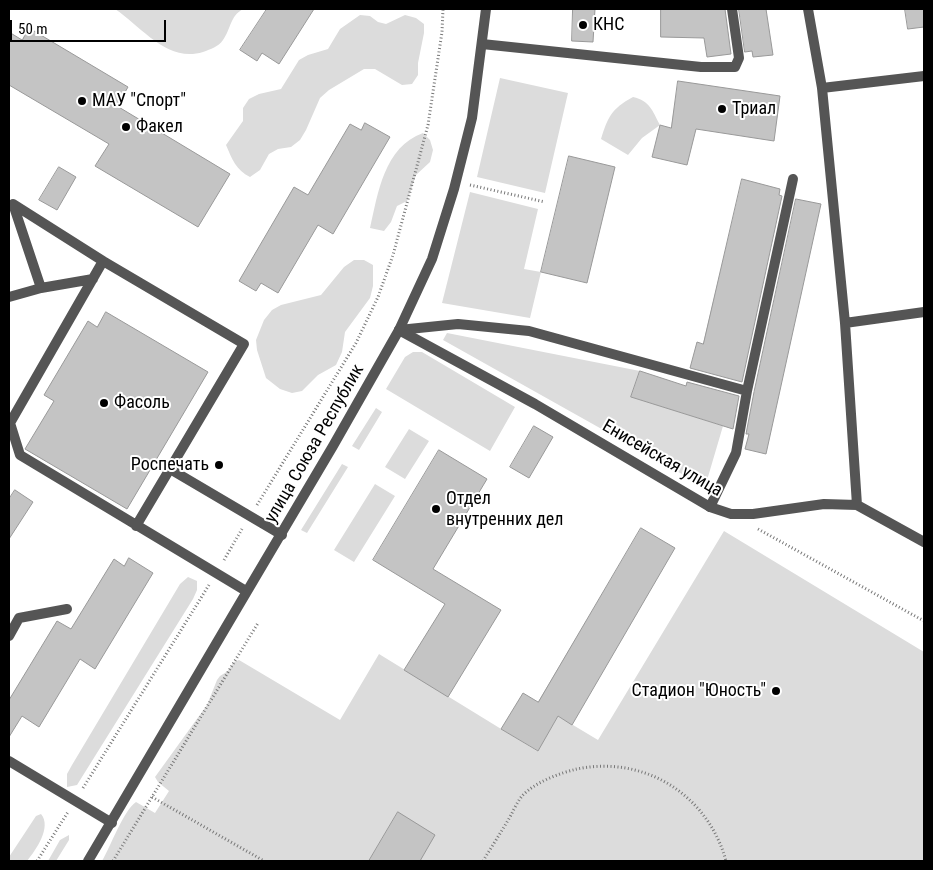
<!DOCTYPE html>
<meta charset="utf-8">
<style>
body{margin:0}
#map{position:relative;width:933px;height:870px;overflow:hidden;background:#fff;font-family:"Roboto Condensed",sans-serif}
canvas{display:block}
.frame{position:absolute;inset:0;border:10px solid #000;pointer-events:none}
.scale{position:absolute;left:10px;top:20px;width:156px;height:22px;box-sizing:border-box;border:2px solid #000;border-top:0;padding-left:6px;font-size:15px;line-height:18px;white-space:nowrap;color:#000;-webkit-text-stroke:4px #fff;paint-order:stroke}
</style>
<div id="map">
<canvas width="933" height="870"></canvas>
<div class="frame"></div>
<div class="scale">50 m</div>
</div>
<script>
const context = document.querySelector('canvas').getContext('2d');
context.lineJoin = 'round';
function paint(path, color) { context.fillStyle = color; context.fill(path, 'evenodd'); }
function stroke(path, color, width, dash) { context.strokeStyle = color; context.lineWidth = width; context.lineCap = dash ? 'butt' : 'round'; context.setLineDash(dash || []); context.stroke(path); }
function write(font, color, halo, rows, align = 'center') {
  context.font = font + ' "Roboto Condensed",sans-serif'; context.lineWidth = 4; context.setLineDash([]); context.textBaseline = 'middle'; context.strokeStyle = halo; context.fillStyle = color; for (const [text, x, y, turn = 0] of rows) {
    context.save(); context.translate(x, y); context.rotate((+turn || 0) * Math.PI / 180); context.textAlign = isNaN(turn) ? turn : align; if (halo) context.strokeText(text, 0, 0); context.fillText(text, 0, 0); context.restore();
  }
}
paint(new Path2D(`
 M115 9H243C230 16 231 29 223 40 218 47 211 49 203 52 167 63 142 27 115 9Z
 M360 15 370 16 378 22 386 24 405 15 416 18 424 24V33L418 63V75L412 84 402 85 375 69H364L329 90 320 98 306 130 300 140 291 147 278 149 269 154 260 170 250 177C236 170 232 159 226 145L243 121V108L249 99 259 94 281 89 299 60 308 55 328 49 340 29Z
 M500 78 568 93 545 193 477 177Z
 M633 97C650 101 652 110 660 125L642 138 628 155 601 139C608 117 611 109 633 97Z
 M423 133 430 140 433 150 430 162 416 175 407 201 397 206 391 222 384 231 370 228C378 193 384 147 423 133Z
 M470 192 538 209 524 269 541 272 530 318 442 303Z
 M354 260H364L373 265V286L370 298 345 332 342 352 336 365 318 375 302 391 292 393 280 389 266 378 257 350 256 340 264 320 272 310 281 305 321 295 344 267Z
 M447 333 640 371 632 397 723 426 705 487 443 340Z
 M413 352H422L515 407 490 451 386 389 405 357Z
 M376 408 382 412 359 450 352 446Z
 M409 429 429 441 405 479 385 467Z
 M342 464 348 467 307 533 301 530Z
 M375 484 395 496 354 562 334 550Z
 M724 531 924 652V861H102C111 846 123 811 136 802L155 813 169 791 158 782 155 777 207 705 217 680 220 676 228 671 234 662 239 660 340 720 379 654 537 751 558 716 598 740Z
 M188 577 197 581V590L193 599 77 785 67 787V774L72 765 180 584Z
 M41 814C52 827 36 850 27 861H9V857L36 816Z
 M69 835V840L56 861H48L60 840Z`), '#dcdcdc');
const building = new Path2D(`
 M267 9H314L279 64 262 53 257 61 240 50Z
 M573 9H595L593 42 572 41Z
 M661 9H725L731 54 707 57 704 38 661 37Z
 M739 9H766L773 55 753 57 752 51 745 52Z
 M905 9H924V27L908 29Z
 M29 28 128 87 117 106 230 174 198 227 95 166 109 144 9 85V32L22 40Z
 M678 81 780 96 774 141 696 129 687 165 652 157 660 125 671 128Z
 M365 123 390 137 333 234 318 225 278 293 261 283 256 291 239 281 294 187 308 195 350 124 361 130Z
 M569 156 615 167 587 283 541 272Z
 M59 167 76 177 57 210 39 200Z
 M742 179 780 189 779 195 782 196 742 382 690 368 697 342 703 344Z
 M796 199 821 204 766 454 745 449 749 434H746L754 392Z
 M106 312 208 372 127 509 25 449 54 401 44 395 88 321 97 327Z
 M640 371 686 386 687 382 739 396 733 429 631 397Z
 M534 426 553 437 529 478 510 467Z
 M439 450 487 479 433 569 501 610 448 697 404 670 445 604 373 560Z
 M15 490 33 502 9 539V499Z
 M641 528 675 548 572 725 558 716 538 751 501 729 523 693 538 702Z
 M129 558 153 573 95 669 80 659 39 727 22 716 9 737V700L57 621 71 629 114 559 124 566Z
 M398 812 435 835 420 861H369Z`);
paint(building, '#c4c4c4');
stroke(building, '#999', 1);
stroke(new Path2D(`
 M470 185 545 202
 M257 505 356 343 378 297 393 255 428 125 442 32 443 9
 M758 529 924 621
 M224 560 242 529
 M83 788 209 585
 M152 797 264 861
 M37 861 68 812
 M113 861 258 623
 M483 861C492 846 502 831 511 815 514 809 518 801 522 796 535 782 560 773 577 769 645 755 708 795 726 861`), '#777', 3, [1, 2.5]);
stroke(new Path2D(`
 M482 44 701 67H735L739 58 732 9
 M93 279 41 288 13 204 103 261
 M9 297 41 288
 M399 330 458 324 529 331 747 391 793 179
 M170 469 282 535
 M710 507 736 453 747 391
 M136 526 244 344 103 261 10 423 20 455 246 591
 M9 636 19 618 67 609
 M9 761 112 823`), '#555', 10);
stroke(new Path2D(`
 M808 9 822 88 845 323 857 505
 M822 88 924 76
 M845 323 924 312
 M399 330 535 404 710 507 731 514H753L824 504 857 505 924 542`), '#555', 10);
stroke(new Path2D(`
 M88 861 236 610 333 446 399 330 432 259 454 189 472 118 486 9`), '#555', 10);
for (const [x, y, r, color] of [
 [583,25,5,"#000"],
 [82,101,5,"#000"],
 [722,109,5,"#000"],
 [126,127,5,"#000"],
 [104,403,5,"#000"],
 [219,465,5,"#000"],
 [436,509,5,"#000"],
 [776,691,5,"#000"]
]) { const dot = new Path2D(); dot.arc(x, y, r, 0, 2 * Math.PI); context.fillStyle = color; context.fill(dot); stroke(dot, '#fff', 2); }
write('18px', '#000', '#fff', [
 ["КНС",593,25],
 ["МАУ \"Спорт\"",92,101],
 ["Триал",732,109],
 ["Факел",136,127],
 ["Фасоль",114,403],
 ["Роспечать",209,465,"right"],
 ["Отдел",446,499],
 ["внутренних дел",446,520],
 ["Стадион \"Юность\"",766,691,"right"]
], 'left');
write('18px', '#000', '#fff', [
 ["улица Союза Республик",315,444,-60],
 ["Енисейская улица",662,459,30]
]);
</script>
